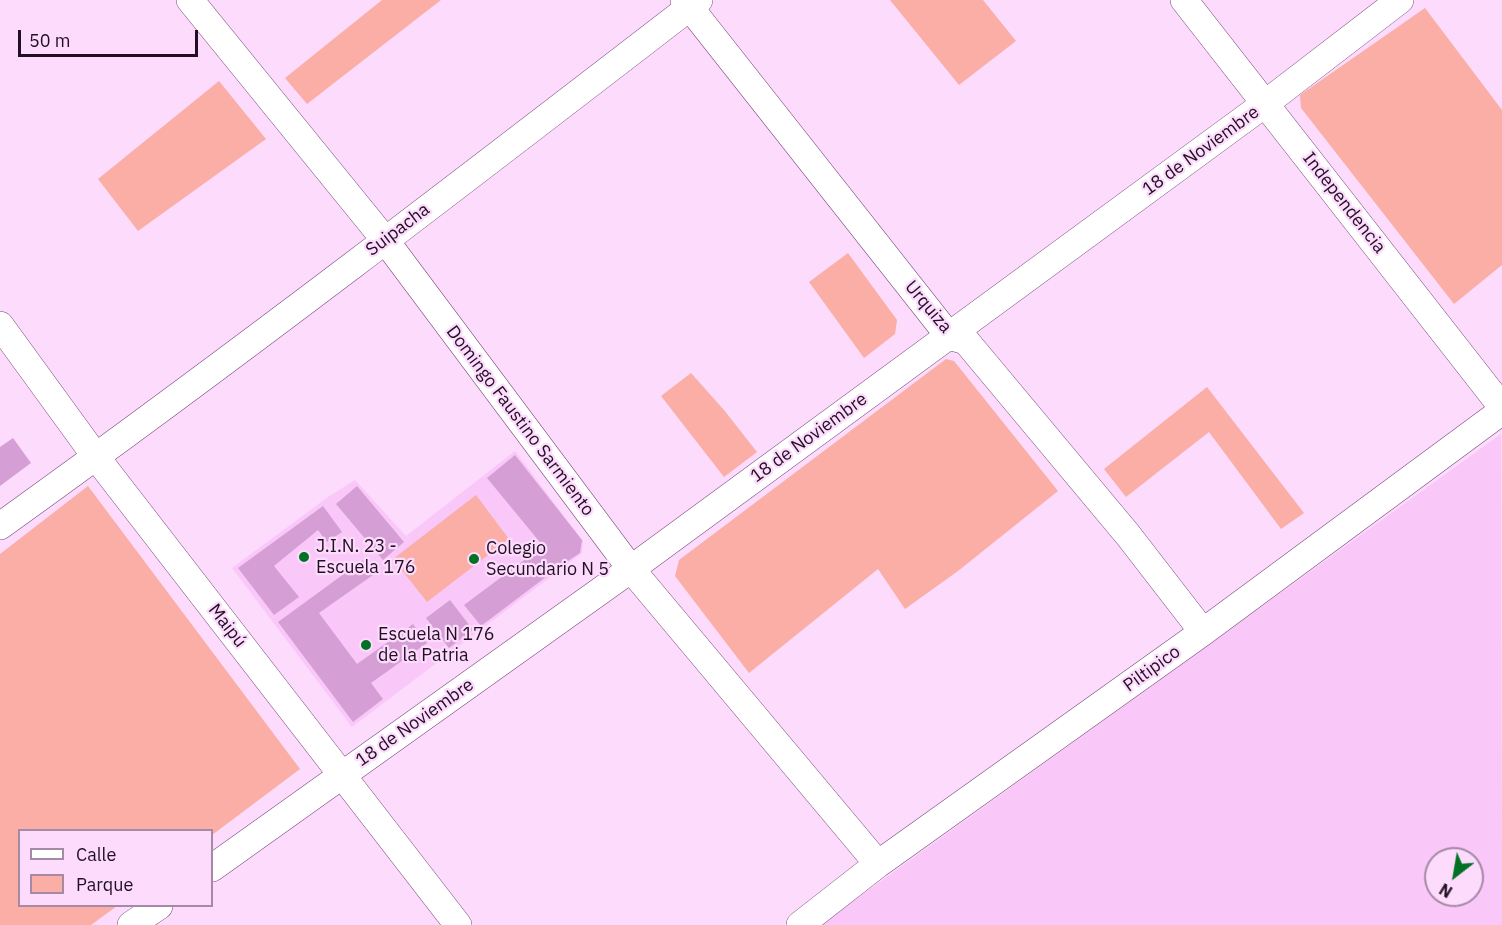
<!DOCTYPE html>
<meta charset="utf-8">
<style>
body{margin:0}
#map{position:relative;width:1502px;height:925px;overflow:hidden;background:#fcdbfc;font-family:"IBM Plex Sans",sans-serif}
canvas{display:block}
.legend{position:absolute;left:18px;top:829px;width:195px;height:78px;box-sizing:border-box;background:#fcdbfc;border:2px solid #a589a5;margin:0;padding:8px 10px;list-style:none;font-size:18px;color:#220f23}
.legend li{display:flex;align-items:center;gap:12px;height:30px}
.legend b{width:30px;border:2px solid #a589a5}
.north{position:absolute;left:1424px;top:847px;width:60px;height:60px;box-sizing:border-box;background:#fcdbfc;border:2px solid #a589a5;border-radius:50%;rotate:211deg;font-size:16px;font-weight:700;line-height:24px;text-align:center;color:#220f23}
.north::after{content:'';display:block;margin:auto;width:21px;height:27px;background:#027123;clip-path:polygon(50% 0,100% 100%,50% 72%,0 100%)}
.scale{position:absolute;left:18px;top:30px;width:180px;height:27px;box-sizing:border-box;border:3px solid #220f23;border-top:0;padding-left:8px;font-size:18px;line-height:21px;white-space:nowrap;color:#220f23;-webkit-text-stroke:4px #fcdbfc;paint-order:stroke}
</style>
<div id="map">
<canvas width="1502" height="925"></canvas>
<ul class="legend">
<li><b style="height:8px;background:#fff"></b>Calle</li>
<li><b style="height:16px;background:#faaea6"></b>Parque</li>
</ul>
<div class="north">N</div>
<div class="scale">50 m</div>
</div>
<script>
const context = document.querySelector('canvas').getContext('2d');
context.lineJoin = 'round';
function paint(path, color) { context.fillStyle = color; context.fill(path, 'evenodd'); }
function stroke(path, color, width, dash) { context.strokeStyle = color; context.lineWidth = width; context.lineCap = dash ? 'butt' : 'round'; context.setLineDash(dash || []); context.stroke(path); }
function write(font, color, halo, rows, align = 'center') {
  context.font = font + ' "IBM Plex Sans",sans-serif'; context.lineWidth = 4.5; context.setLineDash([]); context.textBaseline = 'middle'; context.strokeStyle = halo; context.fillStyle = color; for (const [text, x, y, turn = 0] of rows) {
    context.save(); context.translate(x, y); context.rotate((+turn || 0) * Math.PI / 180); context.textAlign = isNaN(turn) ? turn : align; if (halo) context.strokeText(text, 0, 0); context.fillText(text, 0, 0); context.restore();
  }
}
paint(new Path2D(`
 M1501 434 1502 925H820ZM1436 859H1472V895H1436Z
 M515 451 583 541 582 553 352 727 232 568 328 497 355 480 406 536Z`), '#f9c8f9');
paint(new Path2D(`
 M382 0H441L307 104 285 78Z
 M890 0H983L1016 41 959 85Z
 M1425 8 1502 110V265L1454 304 1301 108 1300 95Z
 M219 81 266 139 138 231 98 179Z
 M848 253 897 320 895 334 864 358 809 282Z
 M946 359 954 361 1058 491 958 571 905 609 878 569 749 673 675 576 679 560Z
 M691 373 724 410 757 452 724 477 661 396Z
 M1207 387 1304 513 1281 529 1209 432 1126 497 1104 469Z
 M88 486 300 769 212 835V830H20V906H117L91 925H0V554Z
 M476 495 509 539 427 602 393 559Z`), '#faaea6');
paint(new Path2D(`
 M13 438 31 463 0 486V447Z
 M515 455 582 540 580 553 559 567 481 626 464 605 543 546 487 478Z
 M357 486 404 542 383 560 336 504Z
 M323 506 342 532 327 542 318 530 274 566 299 597 274 615 238 568Z
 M363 560 373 575 319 613 357 664 413 624 427 643 371 683 383 699 353 722 278 622Z
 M450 600 473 630 449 648 426 618Z`), '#d59fd5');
const street = new Path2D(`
 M190 0 385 240 631 569 878 864
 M684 0 949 336 966 341 1128 535 1203 632
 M1184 0 1502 407
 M0 325 96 457 458 925
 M0 526C237 356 468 178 699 0
 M212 868 631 569 1266 103 1400 0
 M131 925 159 906
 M800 925 878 864 1203 632 1502 411`);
stroke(street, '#7b4b7c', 28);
stroke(street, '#fff', 27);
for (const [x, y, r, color] of [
 [304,557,6,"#027123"],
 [474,559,6,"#027123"],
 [366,645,6,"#027123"]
]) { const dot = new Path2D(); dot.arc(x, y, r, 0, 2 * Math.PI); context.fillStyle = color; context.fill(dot); stroke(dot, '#fcdbfc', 2); }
write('18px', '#220f23', '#fcdbfc', [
 ["18 de Noviembre",1201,151,-36],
 ["Independencia",1344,203,52],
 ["Suipacha",398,230,-37],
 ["Urquiza",928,307,50],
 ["Domingo Faustino Sarmiento",520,421,53],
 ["18 de Noviembre",809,438,-36],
 ["Maipú",227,626,52],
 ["Piltipico",1152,669,-36],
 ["18 de Noviembre",415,723,-35]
]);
write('18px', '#220f23', '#fcdbfc', [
 ["J.I.N. 23 -",316,547],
 ["Escuela 176",316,568],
 ["Colegio",486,549],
 ["Secundario N 5",486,570],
 ["Escuela N 176",378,635],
 ["de la Patria",378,656]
], 'left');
</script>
